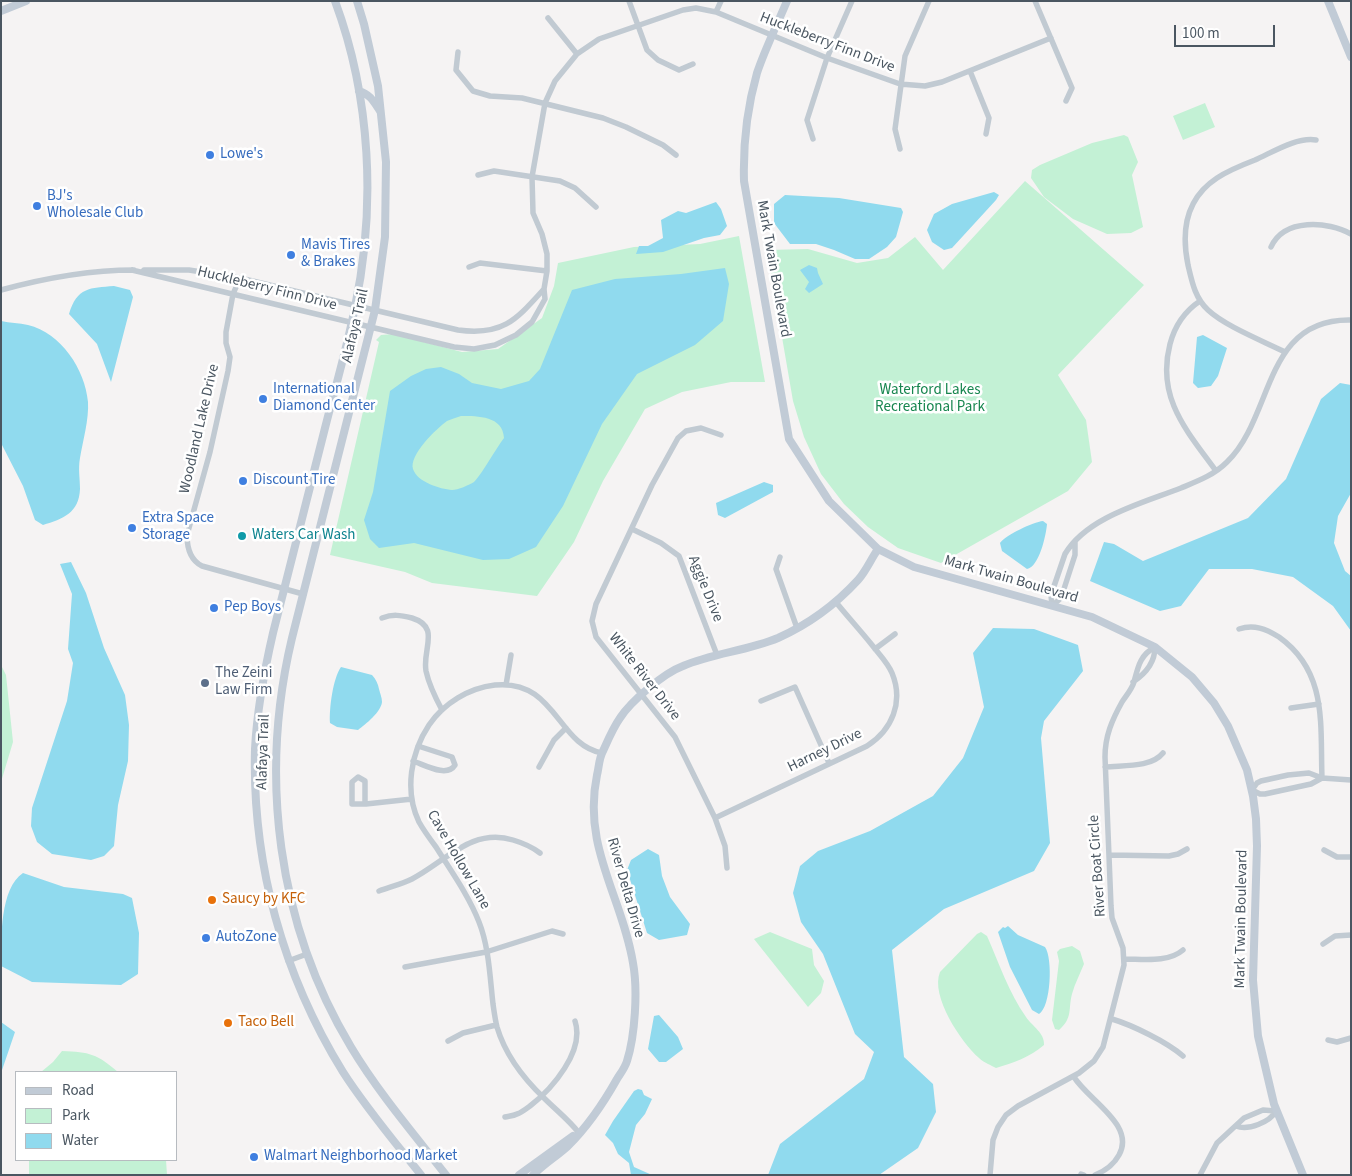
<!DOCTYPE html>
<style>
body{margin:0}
#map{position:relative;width:1352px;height:1176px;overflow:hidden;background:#f5f3f3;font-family:"Source Sans 3",sans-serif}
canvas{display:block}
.frame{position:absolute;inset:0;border:2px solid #4a5661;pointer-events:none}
.legend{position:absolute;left:15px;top:1071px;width:162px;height:90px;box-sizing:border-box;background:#fff;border:1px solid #b7bbc0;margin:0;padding:6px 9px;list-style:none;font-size:15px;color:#4a5661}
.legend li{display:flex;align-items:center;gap:10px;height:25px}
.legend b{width:25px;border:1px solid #b7bbc0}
.scale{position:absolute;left:1174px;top:25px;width:101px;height:22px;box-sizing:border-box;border:2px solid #4a5661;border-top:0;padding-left:6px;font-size:15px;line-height:18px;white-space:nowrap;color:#4a5661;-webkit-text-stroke:4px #fff;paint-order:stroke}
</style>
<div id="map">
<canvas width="1352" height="1176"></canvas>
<div class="frame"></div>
<ul class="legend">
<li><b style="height:6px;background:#c1cbd6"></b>Road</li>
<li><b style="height:14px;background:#c3f1d5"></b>Park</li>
<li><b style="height:14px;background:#90daee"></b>Water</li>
</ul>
<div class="scale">100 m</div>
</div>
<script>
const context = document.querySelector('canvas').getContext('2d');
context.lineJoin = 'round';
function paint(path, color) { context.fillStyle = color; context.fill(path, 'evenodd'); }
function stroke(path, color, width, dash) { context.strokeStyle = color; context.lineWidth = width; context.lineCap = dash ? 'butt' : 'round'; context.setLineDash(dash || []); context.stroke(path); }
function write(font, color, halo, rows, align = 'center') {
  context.font = font + ' "Source Sans 3",sans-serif'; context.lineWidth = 5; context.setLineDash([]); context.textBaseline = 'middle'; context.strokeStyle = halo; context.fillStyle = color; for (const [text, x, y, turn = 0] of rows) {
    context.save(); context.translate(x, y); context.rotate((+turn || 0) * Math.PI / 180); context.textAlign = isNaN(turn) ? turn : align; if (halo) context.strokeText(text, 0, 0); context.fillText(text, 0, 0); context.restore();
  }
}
paint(new Path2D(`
 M1205 103 1215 127 1183 140 1173 116Z
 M1124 135 1128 137 1138 162 1132 175 1143 227 1131 233 1107 234 1073 219 1044 197 1031 178 1032 170 1040 165 1092 143Z
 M1025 181 1144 285 1058 375 1086 420 1092 462 1068 491 941 563 898 548 868 527 844 504 821 474 804 437 793 401 767 250 808 249 857 263 888 258 915 237 943 270Z
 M739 236 765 382H731L682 392 645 409 603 481 574 542 537 596 432 583 405 572 330 555 379 342 376 340 381 335 393 334 462 352 498 349 542 318 554 286 558 263 634 247 700 244Z
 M1 665 6 675 13 742 1 782Z
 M770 932 812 949 814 965 824 981 821 993 808 1007 754 939Z
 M981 932 987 936C999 963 1009 993 1026 1017 1032 1026 1045 1033 1044 1045 1030 1057 1013 1063 996 1068 991 1065 984 1063 979 1058 961 1042 930 996 940 972L977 934Z
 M1072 946 1080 951 1084 964C1080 974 1075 983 1072 994 1068 1009 1073 1018 1059 1030L1055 1029 1052 1020 1059 961 1057 952 1060 949Z
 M62 1051C90 1052 97 1054 118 1072H41L53 1062Z
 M29 1160H166L167 1175H29Z`), '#c3f1d5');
paint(new Path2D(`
 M994 192 999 195 996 200 952 248 944 250 932 242 927 230 934 214 952 204Z
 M785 195 839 198 901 208 903 212 896 237 887 247 869 259H855L834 250 816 244H790L774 223V204Z
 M716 202 721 209 727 226 720 235 704 238 663 252 636 254 639 246H648L663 238 661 220 678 211 686 213Z
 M809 265 817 268 818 273 823 284 809 293 805 289 809 282 800 270Z
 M725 268 729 284 723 321 695 345 637 374 602 424 563 506 536 547 509 559 483 560 414 543 379 548 370 539 364 520 373 492 390 391 411 376 426 369 441 367 459 374 472 383 501 389 529 381 540 369 572 290 615 279 681 274ZM461 416C478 416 503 416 504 438 497 447 480 477 474 482 469 485 458 490 452 490 440 489 417 482 413 469 409 455 436 429 447 421 451 419 456 418 461 416Z
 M114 286 130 290 133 297 111 382 97 344 69 314C77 287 90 288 114 286Z
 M1 321C10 323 19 323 28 325 61 333 85 369 88 402 89 420 83 440 80 458 78 469 80 478 80 489 79 513 63 519 43 525L35 520 23 486 1 443Z
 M1203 335 1227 348 1218 376 1211 386 1198 388 1193 383 1197 337Z
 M1340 383 1351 385V493L1338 516 1334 543 1345 571 1351 576V631L1333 606 1293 577 1252 569H1209L1181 606 1160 611 1090 581 1104 542 1114 544 1143 561 1248 518 1286 479 1321 399Z
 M764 482 773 485V492L725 518 718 515 716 503Z
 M1043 521 1047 524C1046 536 1039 567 1027 569L1002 551 1000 543C1006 535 1033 522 1043 521Z
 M71 562 86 593 104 648 125 695 129 725 128 761 118 805 114 846 104 856 91 860 52 854 37 842 31 826 32 808 67 701 73 663 68 649 72 594 60 564Z
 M993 628 1034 629 1078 645 1083 671 1044 721 1041 738 1050 843 1034 871 944 909 892 950 904 1057 933 1084 936 1112 918 1148 879 1175H768L780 1144 864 1079 874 1052 855 1034 823 954 801 922 793 893 800 866 818 851 870 831 933 796 963 758 984 707 973 653Z
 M341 667 372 675C376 679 378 684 379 689 380 693 382 698 382 702 381 712 366 724 358 730L337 727 330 723C329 709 333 678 341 667Z
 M648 849 659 855 662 876 670 897 690 924 687 935 659 940 647 933 627 870 631 860Z
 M23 873 64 887 123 894 132 898 139 933 138 974 121 985 32 982 1 966C1 938 0 888 23 873Z
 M1008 926 1018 935 1045 947C1053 958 1051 1007 1039 1014L1032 1010 1010 967 998 932 1003 927 1005 928Z
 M659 1015 678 1037 683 1049 666 1062H659L648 1049 654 1016Z
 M1 1022 15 1032 1 1073Z
 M638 1089 642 1090 644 1095 652 1099 645 1114 636 1125 629 1152 634 1167 652 1175H631L629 1163 618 1154 613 1143 605 1135 613 1121 634 1091Z`), '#90daee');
stroke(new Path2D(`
 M629 1 647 50 658 60 679 70 693 64
 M1035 1 1072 88 1066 101
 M716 12 721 1
 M548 18 577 54
 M458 52 456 70 473 91 490 96 522 98 603 118 626 127 663 145 676 155
 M970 71 989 118 986 134
 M813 139 807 120 827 58 852 1
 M900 149 895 129 905 56 929 1
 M478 175 494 171 560 181 575 188 596 207
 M1271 247C1284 218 1328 221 1351 234
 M469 267 480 263 547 271
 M132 270 454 347 474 349 495 345 516 335 532 322 545 299 544 289 547 271V254L542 234 533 213 532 177 545 103 555 81 577 54 599 39 683 10 696 8 716 12 827 58 900 84 925 86 942 82 1051 38
 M144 270H189L240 278 458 330C503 336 516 320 544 289
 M240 278 233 294 226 332V343L230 357 228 371 210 452 187 535C187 548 190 560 202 566L303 594
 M1 290C45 278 88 270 134 270
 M1200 301C1185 311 1175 325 1170 344 1156 398 1187 431 1216 471
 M1285 352C1263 341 1225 326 1208 310 1195 298 1192 282 1188 265 1181 231 1185 199 1217 178 1229 170 1242 165 1255 160 1273 152 1296 137 1316 140
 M721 435 701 428 686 431 678 438 652 485 596 604 592 621 596 637 675 737 715 818 725 846 727 868
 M632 529 661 543 679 556 717 655
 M1075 542V555L1061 598 1052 606 1051 595 1065 554C1087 517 1143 503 1181 488 1198 481 1214 475 1227 462 1274 417 1263 318 1351 320
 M780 557 776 569 797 628
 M382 618C393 614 400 615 412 618 441 627 422 649 426 671 429 685 435 697 442 710
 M1239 629C1254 624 1266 629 1279 637 1328 672 1320 725 1322 778
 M875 649 895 634
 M1133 682C1145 674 1155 662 1155 647
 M506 685 511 655
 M761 701 795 687 829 763
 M1291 708 1319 704
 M413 761C425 765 447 778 455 765L452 757 418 746
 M539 767 554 740 566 728
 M1105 767C1123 765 1151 768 1163 753
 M1322 778 1311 784 1265 794H1260L1252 790 1257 783 1261 781 1288 775 1309 773 1322 778 1351 780
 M365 804V781L358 777 352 782V804H366L412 799
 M715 818 867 746C892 730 904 702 892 673 888 663 879 654 872 645 860 630 847 616 835 601
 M1324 850 1337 857H1351
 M1109 855 1169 856 1178 854 1187 849
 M379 891C390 887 402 884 412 879 445 862 472 827 513 840 523 843 531 846 540 853
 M1323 944 1335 936 1351 935
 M1124 959C1143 959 1168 963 1183 950
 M288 961 307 954
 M405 967 486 952 552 931 563 934
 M1112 1019C1132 1025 1167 1042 1183 1056
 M1328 1040 1337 1042 1351 1038
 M448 1041 463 1033 496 1025
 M1074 1077C1088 1100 1136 1125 1119 1155 1114 1164 1105 1171 1095 1175
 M505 1117C509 1116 513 1116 517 1114 521 1113 526 1109 530 1106 552 1089 585 1051 575 1021
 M579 1133C569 1120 556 1110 544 1098 524 1079 505 1054 497 1027 495 1019 494 1011 493 1004 490 978 489 947 479 922 469 896 451 871 436 847 430 839 424 831 419 822 404 791 411 752 429 725 444 703 469 688 495 685 556 679 557 745 602 753
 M1081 1174 1084 1175
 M990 1175 993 1140 998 1127 1006 1115 1018 1106 1079 1073 1094 1061 1103 1047 1124 965 1123 948 1112 918 1111 906 1105 757C1105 736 1112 720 1122 702 1126 696 1132 689 1134 682 1138 667 1140 655 1155 647
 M1200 1175 1217 1143 1244 1118 1263 1110 1276 1111C1270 1122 1248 1131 1236 1126`), '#c1cad2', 5.5);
stroke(new Path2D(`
 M335 1C371 98 376 207 355 307 347 348 335 388 325 428 307 497 290 565 273 633 264 672 257 710 255 749 252 864 283 975 343 1072 366 1108 394 1141 421 1175
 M357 1 364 24 378 86 386 162 385 237 375 310 292 638C259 776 277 924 351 1047 378 1092 413 1133 446 1175
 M787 1C777 25 765 49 757 73 747 108 743 145 744 181L789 439 829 501 878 549 914 567 1092 617 1155 647 1192 677 1214 703 1228 726 1247 770 1253 796 1256 819 1257 846 1253 980 1258 1036 1274 1104 1303 1175
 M1328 1 1351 57
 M1 11 26 1
 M359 91C370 94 374 102 380 111
 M519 1175 573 1136
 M533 1175C544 1164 557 1156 568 1146 588 1126 603 1104 617 1079 620 1074 625 1068 627 1061 635 1036 638 990 633 963 622 896 582 847 597 775 599 767 599 758 603 751 608 740 613 728 620 718 631 701 664 673 683 666 713 653 747 651 778 638 807 625 836 604 858 580 866 571 871 559 878 549`), '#c1cbd6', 8);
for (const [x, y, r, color] of [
 [210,155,5,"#3f7fe0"],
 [37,206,5,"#3f7fe0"],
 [291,255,5,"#3f7fe0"],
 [263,399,5,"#3f7fe0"],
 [243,481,5,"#3f7fe0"],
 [132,528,5,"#3f7fe0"],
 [242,536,5,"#0f9aa8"],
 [214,608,5,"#3f7fe0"],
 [205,683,5,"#5c6f8a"],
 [212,900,5,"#e8710a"],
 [206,938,5,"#3f7fe0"],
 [228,1023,5,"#e8710a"],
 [254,1157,5,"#3f7fe0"]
]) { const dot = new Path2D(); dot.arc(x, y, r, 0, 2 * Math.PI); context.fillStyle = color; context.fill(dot); stroke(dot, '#fff', 2); }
write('15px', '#4a5661', '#fff', [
 ["Huckleberry Finn Drive",827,43,21],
 ["Mark Twain Boulevard",773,269,80],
 ["Huckleberry Finn Drive",267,289,14],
 ["Alafaya Trail",356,326,-77],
 ["Woodland Lake Drive",200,429,-77],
 ["Mark Twain Boulevard",1011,580,16],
 ["Aggie Drive",705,589,68],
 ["White River Drive",644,677,52],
 ["Harney Drive",825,751,-26],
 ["Alafaya Trail",264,752,-88],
 ["Cave Hollow Lane",458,860,60],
 ["River Boat Circle",1098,866,-94],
 ["River Delta Drive",625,888,74],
 ["Mark Twain Boulevard",1242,919,-89]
]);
write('15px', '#366cbe', '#fff', [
 ["Lowe's",220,155],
 ["BJ's",47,197],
 ["Wholesale Club",47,214],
 ["Mavis Tires",301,246],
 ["& Brakes",301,263],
 ["International",273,390],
 ["Diamond Center",273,407],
 ["Discount Tire",253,481],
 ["Extra Space",142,519],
 ["Storage",142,536],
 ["Pep Boys",224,608],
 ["AutoZone",216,938],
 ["Walmart Neighborhood Market",264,1157]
], 'left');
write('15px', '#17864f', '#fff', [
 ["Waterford Lakes",930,391],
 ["Recreational Park",930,408]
]);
write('15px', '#0d838f', '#fff', [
 ["Waters Car Wash",252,536]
], 'left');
write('15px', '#4e5e75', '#fff', [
 ["The Zeini",215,674],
 ["Law Firm",215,691]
], 'left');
write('15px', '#c56008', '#fff', [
 ["Saucy by KFC",222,900],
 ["Taco Bell",238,1023]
], 'left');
</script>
